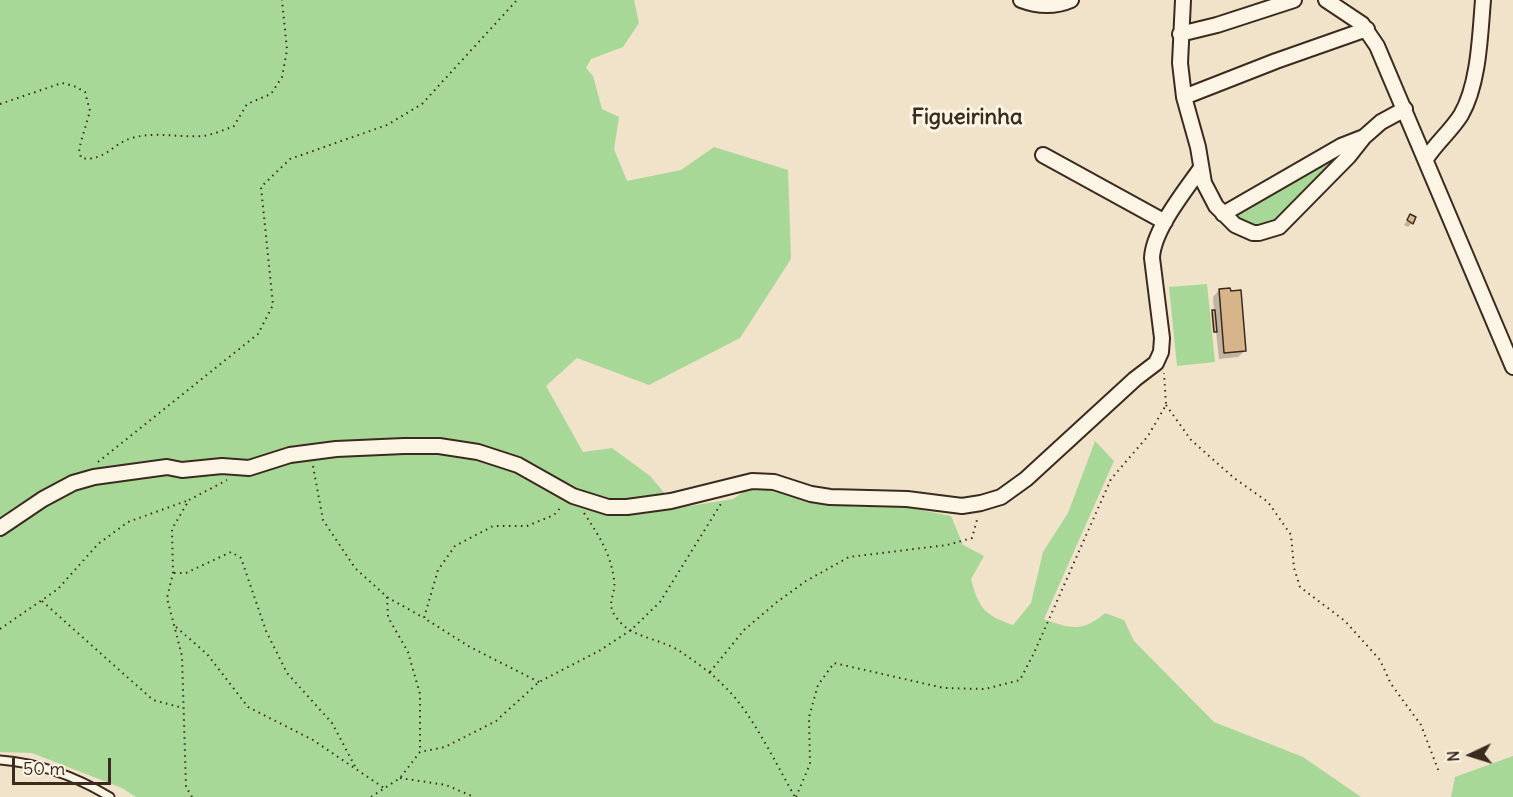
<!DOCTYPE html>
<style>
body{margin:0}
#map{position:relative;width:1513px;height:797px;overflow:hidden;background:#f1e2ca;font-family:Delius,sans-serif}
canvas{display:block}
.north{position:absolute;left:1441px;top:725px;width:60px;height:60px;-webkit-text-stroke:4px #fcf5e5;paint-order:stroke;rotate:266deg;font-size:16px;font-weight:700;line-height:24px;text-align:center;color:#3b2a1e}
.north::after{content:'';display:block;margin:auto;width:21px;height:27px;background:#3b2a1e;clip-path:polygon(50% 0,100% 100%,50% 72%,0 100%)}
.scale{position:absolute;left:12px;top:758px;width:99px;height:27px;box-sizing:border-box;border:3px solid #3b2a1e;border-top:0;padding-left:8px;font-size:18px;line-height:21px;white-space:nowrap;color:#3b2a1e;-webkit-text-stroke:4px #fcf5e5;paint-order:stroke}
</style>
<div id="map">
<canvas width="1513" height="797"></canvas>
<div class="north">N</div>
<div class="scale">50 m</div>
</div>
<script>
const context = document.querySelector('canvas').getContext('2d');
context.lineJoin = 'round';
function paint(path, color) { context.fillStyle = color; context.fill(path, 'evenodd'); }
function stroke(path, color, width, dash) { context.strokeStyle = color; context.lineWidth = width; context.lineCap = dash ? 'butt' : 'round'; context.setLineDash(dash || []); context.stroke(path); }
function write(font, color, halo, rows, align = 'center') {
  context.font = font + ' Delius,sans-serif'; context.lineWidth = 6; context.setLineDash([]); context.textBaseline = 'middle'; context.strokeStyle = halo; context.fillStyle = color; for (const [text, x, y, turn = 0] of rows) {
    context.save(); context.translate(x, y); context.rotate((+turn || 0) * Math.PI / 180); context.textAlign = isNaN(turn) ? turn : align; if (halo) context.strokeText(text, 0, 0); context.fillText(text, 0, 0); context.restore();
  }
}
paint(new Path2D(`
 M0 0H634L639 23 623 47 591 59 586 68 593 76 602 109 619 117 614 149 627 181 681 170 714 147 788 170 791 259 740 338 649 385 577 358 546 386 583 452 612 448 650 476 677 508 733 499 746 490 769 489 812 502 859 507 890 504 951 516 963 545 984 556 971 579C978 607 985 616 1013 625L1031 603 1043 552 1068 513 1095 441 1114 461 1044 619C1070 629 1083 632 1105 613L1124 620 1134 641 1214 722 1303 757 1361 797H136L122 788 32 753 0 752Z
 M1364 137 1267 233 1223 214Z
 M1207 284 1215 362 1177 366 1169 287Z
 M1513 756V797H1451L1455 777Z`), '#a8d898');
paint(new Path2D(`
 M1410 216 1412 223 1408 227 1404 225Z
 M1219 290 1245 351 1238 357 1219 359 1216 331 1213 333 1211 313 1214 311 1213 297Z`), '#0003');
const building = new Path2D(`
 M1410 214 1416 217 1413 224 1407 220Z
 M1230 288 1231 291 1241 290 1246 351 1224 353 1219 289Z
 M1212 310H1215L1217 332H1214Z`);
paint(building, '#d8b48a');
stroke(building, '#3b2a1e', 1.5);
const service = new Path2D(`
 M0 760C38 763 77 777 110 797`);
const minor = new Path2D(`
 M1021 0C1037 6 1055 7 1071 0
 M1183 0 1180 63 1184 97 1198 147 1204 183 1216 206 1235 225 1253 233H1259L1279 227 1349 156 1364 137 1381 122 1405 109
 M1326 0 1362 24 1377 46 1513 367
 M1180 34 1217 25 1294 0
 M1184 97 1276 61 1367 29
 M1043 155 1165 222
 M1426 159C1436 143 1451 131 1461 115 1479 84 1480 35 1483 0
 M1223 214 1341 146 1364 137
 M0 528 43 499 73 483 94 477 167 467 182 470 222 466 249 468 290 455 336 449 404 446H439L478 452 518 465 573 496 608 507H627L671 501 752 481 774 482 811 494 830 497 907 499 962 506 981 503 1001 497 1026 479 1135 379 1156 363 1161 352 1162 338 1152 258C1153 230 1185 191 1201 168`);
stroke(service, '#3b2a1e', 11);
stroke(minor, '#3b2a1e', 18);
stroke(new Path2D(`
 M0 104 62 83 74 86 85 92 90 111 79 149 81 158C105 162 113 143 132 138 157 131 178 138 202 136 212 135 224 130 234 126L247 104 271 94 282 77 287 50 282 0
 M1166 405 1191 440 1234 478 1268 502 1291 535 1294 568 1300 587 1345 621 1380 660 1391 684 1421 725 1439 772
 M98 462 258 334 273 305 261 187 290 159 387 125 422 104 517 0
 M313 466 323 520 355 568 387 597 424 618
 M584 513C599 536 610 552 614 579 617 598 601 604 623 625 637 638 664 640 681 652 697 663 713 674 727 689 753 715 776 764 795 797
 M174 573H186L231 552 241 558 266 631 287 673 332 723 357 770
 M387 597 388 617 408 652 420 694V752
 M42 601 153 700 183 708
 M176 627 207 654 248 707 313 740 384 788
 M0 629 58 589 98 544 128 522 189 500
 M710 672 744 630 777 602 806 581 849 557 947 545 972 538 978 516
 M539 682 470 647 424 618 438 570 455 546 493 526H527L554 515 562 506
 M400 778 446 785 474 797
 M192 797 186 787 182 656 167 598 173 573 172 529 189 500 227 480
 M371 797 400 778 420 752 445 747 496 721 539 682 599 651 631 630 660 602 722 502
 M796 797 810 764 809 717 818 685 834 663 944 688 985 689 1020 680 1034 653 1111 479 1148 436 1166 405 1164 373`), '#3b2a1e', 2, [1.5, 4.5]);
stroke(service, '#fcf5e5', 7);
stroke(minor, '#fcf5e5', 14);
write('bold 22px', '#3b2a1e', '#fcf5e5', [
 ["Figueirinha",967,118]
]);
</script>
